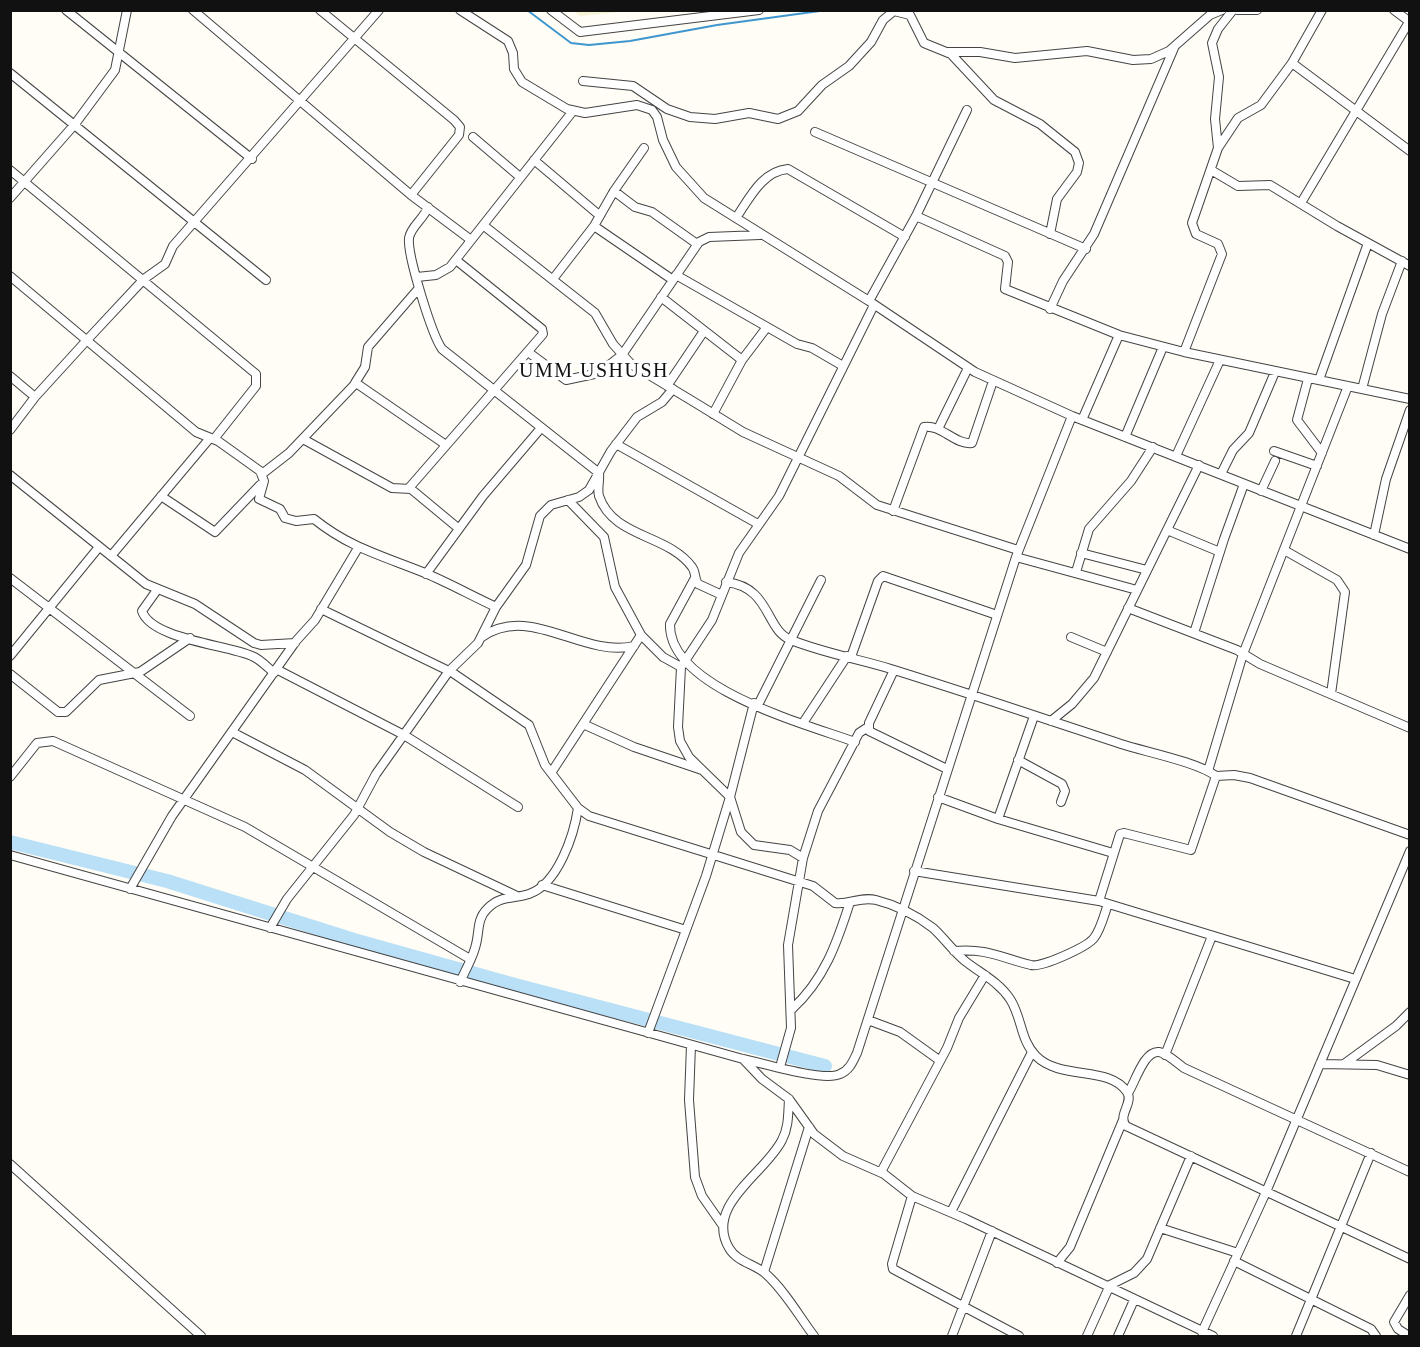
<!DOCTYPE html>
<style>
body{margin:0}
#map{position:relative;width:1420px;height:1347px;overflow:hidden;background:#fffdf5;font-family:"Times New Roman",serif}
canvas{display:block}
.frame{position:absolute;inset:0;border:12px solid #111;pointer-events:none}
</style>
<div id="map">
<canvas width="1420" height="1347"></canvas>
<div class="frame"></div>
</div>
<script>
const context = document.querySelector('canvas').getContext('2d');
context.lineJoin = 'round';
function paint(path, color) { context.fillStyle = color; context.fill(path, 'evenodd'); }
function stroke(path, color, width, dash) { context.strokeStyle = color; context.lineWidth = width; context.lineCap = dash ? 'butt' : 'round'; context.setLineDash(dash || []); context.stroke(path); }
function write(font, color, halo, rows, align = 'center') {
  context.font = font + ' "Times New Roman",serif'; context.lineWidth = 6; context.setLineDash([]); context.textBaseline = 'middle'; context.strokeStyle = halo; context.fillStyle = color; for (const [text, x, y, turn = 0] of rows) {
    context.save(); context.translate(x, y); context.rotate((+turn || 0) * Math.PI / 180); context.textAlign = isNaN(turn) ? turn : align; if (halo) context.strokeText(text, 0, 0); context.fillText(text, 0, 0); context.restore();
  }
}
paint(new Path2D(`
 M573 11H628L580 16Z`), '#f6f3d4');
stroke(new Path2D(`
 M527 10 571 43 589 45 630 41 717 25 827 10`), '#3f96cf', 2);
stroke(new Path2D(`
 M10 842 167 881 354 940 515 985 825 1066`), '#b9e0f7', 14);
const minor = new Path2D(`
 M66 10 252 159
 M193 10 411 195 471 240
 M320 10 454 120 460 127 459 135 411 195
 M460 10 508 41 513 53 514 69 522 82 567 109 585 113 637 105 652 110 657 117 663 140 676 167 704 198 869 301 975 372 1072 416 1410 549
 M551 10 580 32 759 10
 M1237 10H1257
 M1394 10 1410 22
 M948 52H980L1015 58 1087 51 1133 60 1151 59 1169 51 1210 15 1222 10
 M1292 63 1410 151
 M10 73 266 280
 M583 81 633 86 667 109 690 117 715 119 749 113 778 119 798 111 822 85 849 66 871 42 883 20 894 11 910 15 924 43 951 54 994 100 1040 124 1075 152 1079 163 1077 172 1057 199 1050 234
 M815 132 1086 249
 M473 137 520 177
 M1218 148 1238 118 1261 105 1292 63 1322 10
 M534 160 599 215
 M10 170 256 374V386L214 439
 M1211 170 1238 186 1270 185 1337 226 1410 266
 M614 191 635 207 652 212 697 244
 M10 198 75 124 115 70 127 10
 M1301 203 1409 22
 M428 207C424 219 411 226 409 238 407 255 432 335 442 349L599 473C600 481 597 488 599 496 613 538 668 534 692 567 696 572 694 578 698 584L722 595
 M916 216 1005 256 1008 262 1005 289 1119 335 1184 352 1410 399
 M736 218C749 199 762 171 788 169L905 237
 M483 225 595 313 613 344 631 364 694 402 743 432 839 476 877 505 1018 550
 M594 226 614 191 644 148
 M676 275 797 344 812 348 843 366
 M10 276 196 432 218 441 260 471 264 481 259 499 280 509 285 518 296 521 314 519C350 548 383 556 425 573 449 583 472 596 496 607
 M417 277 436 275 450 267 573 111
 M553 279 594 226 673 280
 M661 297 742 360
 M869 301 916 216 967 110
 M1050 309 1063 281 1094 234 1174 48
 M528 352 566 380 599 373 622 355 699 242 709 237 760 235
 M1184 352 1222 254 1218 244 1196 234 1192 223 1218 148 1215 119 1219 77 1212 43 1218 29 1233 10
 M10 376 35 397
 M1308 379 1297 420 1322 453
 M1319 380 1368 243
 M355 383 365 367 368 347 419 288
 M667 386 704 331
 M1362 389 1382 314 1402 261
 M713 414 742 360 767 327
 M1082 420 1119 335
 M938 429 968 368
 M10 430 35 397 87 340 144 279 165 264 173 246 379 10
 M1125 437 1163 347
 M303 439 392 488 411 489 458 528
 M616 444 758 524
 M1274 451 1317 466
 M1176 456 1220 360
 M262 474 289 453 356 383 446 445
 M1221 474 1233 450 1249 433 1275 372
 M10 475 146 584 195 604 254 643 261 645 295 643
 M409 488 543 334 542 329 456 260
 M1261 491 1275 461
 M161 496 215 532 260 485
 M568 500 604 537 615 587 641 635 663 657 681 667
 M893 511 924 427C941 424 955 445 972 443L993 381
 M1167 530 1220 552
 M1374 535 1386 479 1410 410
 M1284 550 1337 580 1345 592 1331 694
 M1081 553 1147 570
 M111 556 210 438
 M1016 557 1137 590
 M1076 572 1089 529 1131 481 1153 447
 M426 574 483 496 541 428
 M10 578 190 716
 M695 578 670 624C668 688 806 724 855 742
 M726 582C771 587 765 630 791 640 824 653 858 659 891 669 968 693 1045 719 1121 744 1146 752 1197 762 1216 776L1191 850 1124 833 1120 834 1099 901
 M157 590 142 611C151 639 227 645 252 656 260 659 267 667 274 673
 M1128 608 1237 650 1260 664 1410 728
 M321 609 453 673 529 725 545 765 578 808 589 816 813 886 835 903C849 905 861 896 876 900 896 905 916 915 933 928 944 938 953 951 965 961 980 973 999 982 1010 999 1022 1017 1020 1040 1036 1056 1061 1081 1109 1065 1127 1092 1134 1103 1117 1115 1126 1126L1410 1259
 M1194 633 1224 539 1244 484
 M482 637C530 603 582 658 634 646
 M1071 637 1107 652
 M10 656 99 547
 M851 657 878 581 883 576 997 615
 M276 669 404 735 518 807
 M894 670 869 723V731L947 769
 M10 674 58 712H66L99 680 140 672 190 638
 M754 703 730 797 741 832 754 845 790 850 803 858
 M758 705 821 580
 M1051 721 1072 704 1094 678 1199 465
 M803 723 847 656
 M583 724 634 747 702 770
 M232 732 305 770 390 832 424 852 515 895
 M1018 760 1062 784 1065 791 1061 802
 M1208 771 1243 654 1348 386
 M551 773 641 635
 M1216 776 1234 775 1250 778 1410 835
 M10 777 37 743 53 741 245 827 470 959
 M938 797 998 819 1113 853
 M998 819 1034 716
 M10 855 743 1059C763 1063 823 1082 840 1074 850 1070 853 1061 857 1053L1016 557 1072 416
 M914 871 1099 901 1355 979
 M542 885 686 930
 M130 889 172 816 296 641 315 620 358 548
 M270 928 287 899 354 815 376 774 449 671 478 643 496 607 526 565 540 516 551 505 579 497 589 490 611 451 637 417 662 402 673 389
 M954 951C988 948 1001 958 1031 965 1041 968 1087 947 1094 938 1101 929 1104 915 1108 904
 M460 982C465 971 472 959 475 948 480 933 476 920 487 909 500 895 514 899 529 894 558 884 574 835 578 808
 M792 1009C824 980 837 943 850 902
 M868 1020 900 1032 939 1060
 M648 1033 706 876 730 797 689 757 680 741 678 727 681 667 712 620 739 553 779 496 874 305
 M691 1045 689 1100 695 1177 702 1196 723 1226
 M1165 1055 1212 936
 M743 1059 762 1079 789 1099 814 1134 843 1156 884 1174 912 1196 966 1219 1213 1336
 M1320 1064 1377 1065 1410 1075
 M1344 1064 1396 1026 1410 1012
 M780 1067 791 1028 788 945 803 858 818 811 859 733 868 727
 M1128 1093C1135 1083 1144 1050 1159 1052 1167 1053 1177 1063 1184 1068L1410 1172
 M789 1099C788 1113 789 1127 782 1140 766 1173 704 1205 729 1248 737 1262 755 1264 766 1274 785 1291 799 1316 814 1336
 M10 1164 201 1336
 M881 1172 947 1048 959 1018 985 975
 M912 1196 892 1264 893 1269 1019 1336
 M951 1212 1032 1052
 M1160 1228 1238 1253
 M1234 1261 1371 1329 1376 1336
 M1057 1263 1070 1247 1123 1120
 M764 1272 809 1127
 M1202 1332 1266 1192 1410 851
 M952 1336 992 1231
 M1087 1336 1110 1285 1134 1273 1147 1259 1191 1156
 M1118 1336 1134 1300
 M1296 1336 1371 1153
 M1409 1336 1398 1329 1394 1322 1410 1295`);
stroke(minor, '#444', 10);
stroke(minor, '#fff', 8);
context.letterSpacing = '1.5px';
write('20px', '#111', '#fff', [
 ["UMM USHUSH",594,372]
]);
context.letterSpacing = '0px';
</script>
